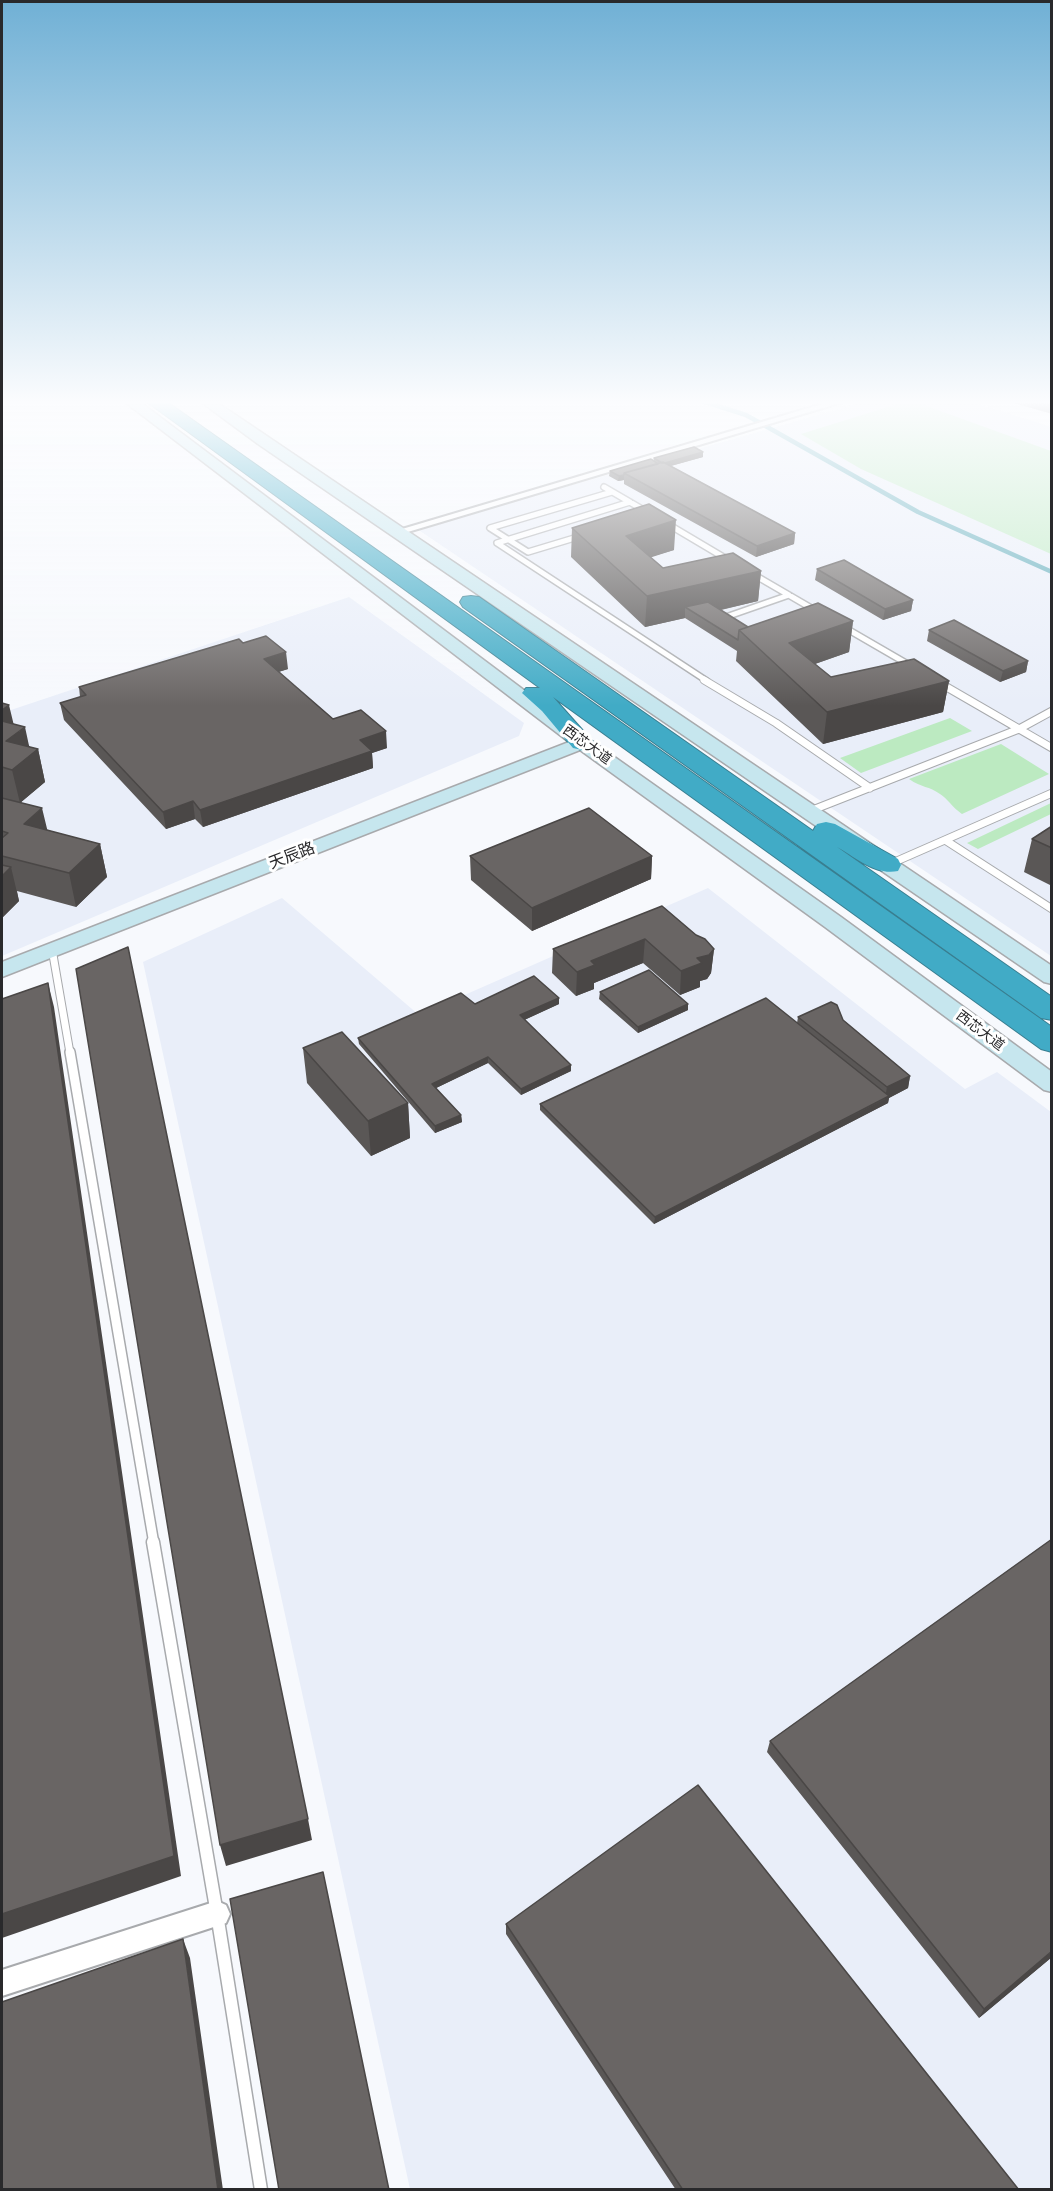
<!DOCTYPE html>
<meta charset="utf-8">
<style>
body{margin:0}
#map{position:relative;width:1053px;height:2191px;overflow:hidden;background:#f7f9fd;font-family:Karla,sans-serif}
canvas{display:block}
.frame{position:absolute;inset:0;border:3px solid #29292b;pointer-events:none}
</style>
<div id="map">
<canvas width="1053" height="2191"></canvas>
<div class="frame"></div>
</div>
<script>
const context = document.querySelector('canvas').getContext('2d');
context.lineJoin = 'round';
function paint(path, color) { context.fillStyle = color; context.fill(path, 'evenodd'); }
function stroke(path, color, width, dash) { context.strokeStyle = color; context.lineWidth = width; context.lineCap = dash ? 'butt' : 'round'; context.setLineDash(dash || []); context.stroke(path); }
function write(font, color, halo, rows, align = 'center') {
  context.font = font + ' Karla,"Noto Sans SC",sans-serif'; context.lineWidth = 6; context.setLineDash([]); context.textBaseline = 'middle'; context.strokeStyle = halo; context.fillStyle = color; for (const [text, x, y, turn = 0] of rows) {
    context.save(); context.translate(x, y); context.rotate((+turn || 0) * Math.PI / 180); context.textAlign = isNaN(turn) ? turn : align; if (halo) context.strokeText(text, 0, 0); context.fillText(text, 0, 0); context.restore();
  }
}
paint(new Path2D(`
 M874 399H963L1051 427V956L417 529Z
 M349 597 524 723 519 736 2 956V713Z
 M708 888 965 1089 997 1072 1051 1112V2189H410L143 962 282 898 419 1015Z`), '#e9eef9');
paint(new Path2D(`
 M910 400 1051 451V554L861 469 801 434Z
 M950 718 972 731 861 773 840 758Z
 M1001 744 1049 774 962 814C952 807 948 799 940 794 929 786 922 788 909 779Z
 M1051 803V814L978 849 967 843Z`), '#bceac1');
stroke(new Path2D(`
 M696 399 746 415 918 512 1052 572`), '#5caab9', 4.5);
const laneFar3 = new Path2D(`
 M604 487 647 512
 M630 502 497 543 707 681
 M666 523 730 561
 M581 536 528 552 490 528 612 492
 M751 573 818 612
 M723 618 789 595
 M842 626 911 666`);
const laneFar2 = new Path2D(`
 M704 680 776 723 870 788
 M938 682 1052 748
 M810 811 1019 729 1052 711
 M945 840 1052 909
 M890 864 1052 793
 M52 949 70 1053`);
const laneFar1 = new Path2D(`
 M70 1052 154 1544`);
const lane = new Path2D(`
 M153 1542 217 1914 261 2190`);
const street = new Path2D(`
 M839 399H853L401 534H393L392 532Z
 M217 1901 226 1905 230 1914 226 1923 2 1996V1970Z`);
const secondary = new Path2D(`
 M121 399H136L589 739 841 917 1052 1072V1092L1044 1090 825 927 580 750 2 977V962L569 742Z
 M197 399H212L1052 966V984L1044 982 258 444Z`);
const highway = new Path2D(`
 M143 399H163L1052 1027V1052L1041 1049 553 697 594 743 591 748 582 750 573 748 542 711 522 693 526 688H540Z
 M471 596 479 597 813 831 817 824 826 822 835 824 898 859 901 865 898 871C876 876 855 857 837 847L1052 997V1020L1041 1018 463 607 460 602 463 597Z`);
stroke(laneFar3, '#a8aaad', 8);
stroke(laneFar2, '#a8aaad', 9);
stroke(laneFar1, '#a8aaad', 12);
stroke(lane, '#a8aaad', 15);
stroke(street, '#a8aaad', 4);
stroke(secondary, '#a8aaad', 3);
stroke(highway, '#397e90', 2);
stroke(laneFar3, '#fff', 5);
stroke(laneFar2, '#fff', 7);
stroke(laneFar1, '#fff', 9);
stroke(lane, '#fff', 12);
paint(street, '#fff');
paint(secondary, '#c6e6ee');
paint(highway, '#41abc6');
paint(new Path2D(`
 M1000 399H1052V414Z
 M703 452V457L671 466 795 533 794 544 756 557 624 484V480L618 481 609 476 610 471 654 461V458Z
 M572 528 674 550 650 557 663 568 761 571 758 601 721 610 748 627 853 621 849 652 815 664 831 677 949 681 943 712 823 744 736 661 737 651 685 618 645 627 571 557Z
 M817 569 913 600 911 611 883 620 815 580Z
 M929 630 1028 661 1026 672 1000 682 927 641Z
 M243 643 288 669 278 672 333 719 387 748 372 753 373 768 203 827 195 819 166 829 64 720 60 703 80 697 79 687Z
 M2 703 13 724 30 747 38 749 45 782 20 803 2 798Z
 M2 798 47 830 100 844 107 877 76 907 17 891 19 901 2 918Z
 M1052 826V886L1024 872 1032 839Z
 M470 856H652L651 879 532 931 471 880Z
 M662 906 696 935 714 949 711 973 707 979 700 981V987L680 995 643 963 594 983V989L576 996 552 973 553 949Z
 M600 992 688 1010 638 1033 599 999Z
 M475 1004H559L524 1020 571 1065V1071L521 1095 488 1063 436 1088 461 1115 462 1122 435 1133 359 1044 358 1038Z
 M798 1017 843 1020 910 1076 908 1088 889 1098 888 1103 654 1224 540 1110V1104L797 1023Z
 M303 1048 408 1103 410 1138 371 1156 307 1083Z
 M770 1741 1052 1957 979 2018 767 1752Z
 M506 1924 1019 2190H676L506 1934Z`), '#5a5756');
paint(new Path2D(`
 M703 452V457L663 468V463Z
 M624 475V480L618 481 619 476Z
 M676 520 674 550 624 566 626 536Z
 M795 533 794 544 756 557 757 546Z
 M761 571 758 601 698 615 685 607V618L645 627 647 596Z
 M913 600 911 611 883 620 885 609Z
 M853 621 849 652 786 674 789 643Z
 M286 652 288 669 266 676 264 659Z
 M1028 661 1026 672 1000 682 1003 671Z
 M949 681 943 712 823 744 827 712Z
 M9 705 16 734 25 727 31 755 38 749 45 782 20 803 12 770 2 748V710Z
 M386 731 387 748 372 753 373 768 203 827 200 810 360 740Z
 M193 801 195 819 166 829 163 812Z
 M42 808 50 841 24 824Z
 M100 844 107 877 76 907 69 873Z
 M652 856 651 879 532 931V908Z
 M11 867 19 901 2 918V876Z
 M645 939 643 963 594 983V989L576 996 577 972 591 961Z
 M714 949 711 973 707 979 700 981V987L680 995 681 971 697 958Z
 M48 983 54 1007 181 1876 2 1938V1914Z
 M559 998V1004L520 1022V1015Z
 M688 1004V1010L638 1033V1027Z
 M488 1057V1063L432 1090V1084Z
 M571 1065V1071L521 1095V1089Z
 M910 1076 908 1088 889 1098 888 1103 654 1224 655 1217 885 1099 887 1087Z
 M408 1103 410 1138 371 1156 368 1121Z
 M461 1115 462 1122 435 1133V1126Z
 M308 1819 312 1840 226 1866 220 1845Z
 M183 1939 190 1958 223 2190H218Z
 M1052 1951V1957L979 2018 984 2009Z`), '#4a4746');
const building = new Path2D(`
 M694 447 703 452 665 463H662L654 458Z
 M651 459 658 464 624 473V475L619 476 610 471Z
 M663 462 795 533 757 546 624 473Z
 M649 504 676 520 626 536 663 568 733 553 761 571 647 596 572 528Z
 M844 560 913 600 885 609 817 569Z
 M708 602 748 627 739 630 738 640 685 607Z
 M818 603 853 621 789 643 831 677 914 659 949 681 827 712 739 630Z
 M954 620 1028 661 1003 671 929 630Z
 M266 636 286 652 264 659 333 719 361 710 386 731 360 740 372 751 200 810 193 801 163 812 60 703 86 695 79 687 239 639 243 643Z
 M2 703 9 705 2 710Z
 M2 721 25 727 6 741 38 749 12 770 2 767Z
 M2 798 42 808 24 824 100 844 69 873 2 856V838L8 833 2 831Z
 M589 808 652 856 532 908 470 856Z
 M1052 826V848L1032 839Z
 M2 865 11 867 2 876Z
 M662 906 696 935 705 939 714 949 709 955 697 958 702 963 681 971 645 939 591 961 595 965 577 972 553 949Z
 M128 947 308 1819 220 1845 76 969Z
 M649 970 688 1004 638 1027 600 992Z
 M534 976 559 998 520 1015 571 1065 521 1089 488 1057 432 1084 461 1115 435 1126 358 1038 461 993 475 1004Z
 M48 983 174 1856 2 1914V999Z
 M766 998 889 1096 655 1217 540 1104Z
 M831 1002 837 1005 843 1020 910 1076 887 1087 798 1017Z
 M342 1032 408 1103 368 1121 303 1048Z
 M1052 1539V1951L984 2009 770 1741Z
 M698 1785 1019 2190H683L506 1924Z
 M323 1872 389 2190H279L230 1899Z
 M183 1939 218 2190H2V2002Z`);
paint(building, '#696564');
stroke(building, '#4a4746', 1.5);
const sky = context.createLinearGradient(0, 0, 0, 706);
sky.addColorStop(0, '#70b0d5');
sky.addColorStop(0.57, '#fbfcfe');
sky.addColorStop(1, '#fbfcfe00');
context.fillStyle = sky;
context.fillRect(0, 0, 1053, 706);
write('14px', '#29292b', '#fff', [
 ["西芯大道",587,745,36],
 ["西芯大道",980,1031,37]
]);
write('16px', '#29292b', '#fff', [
 ["天辰路",292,856,-21]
]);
</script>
